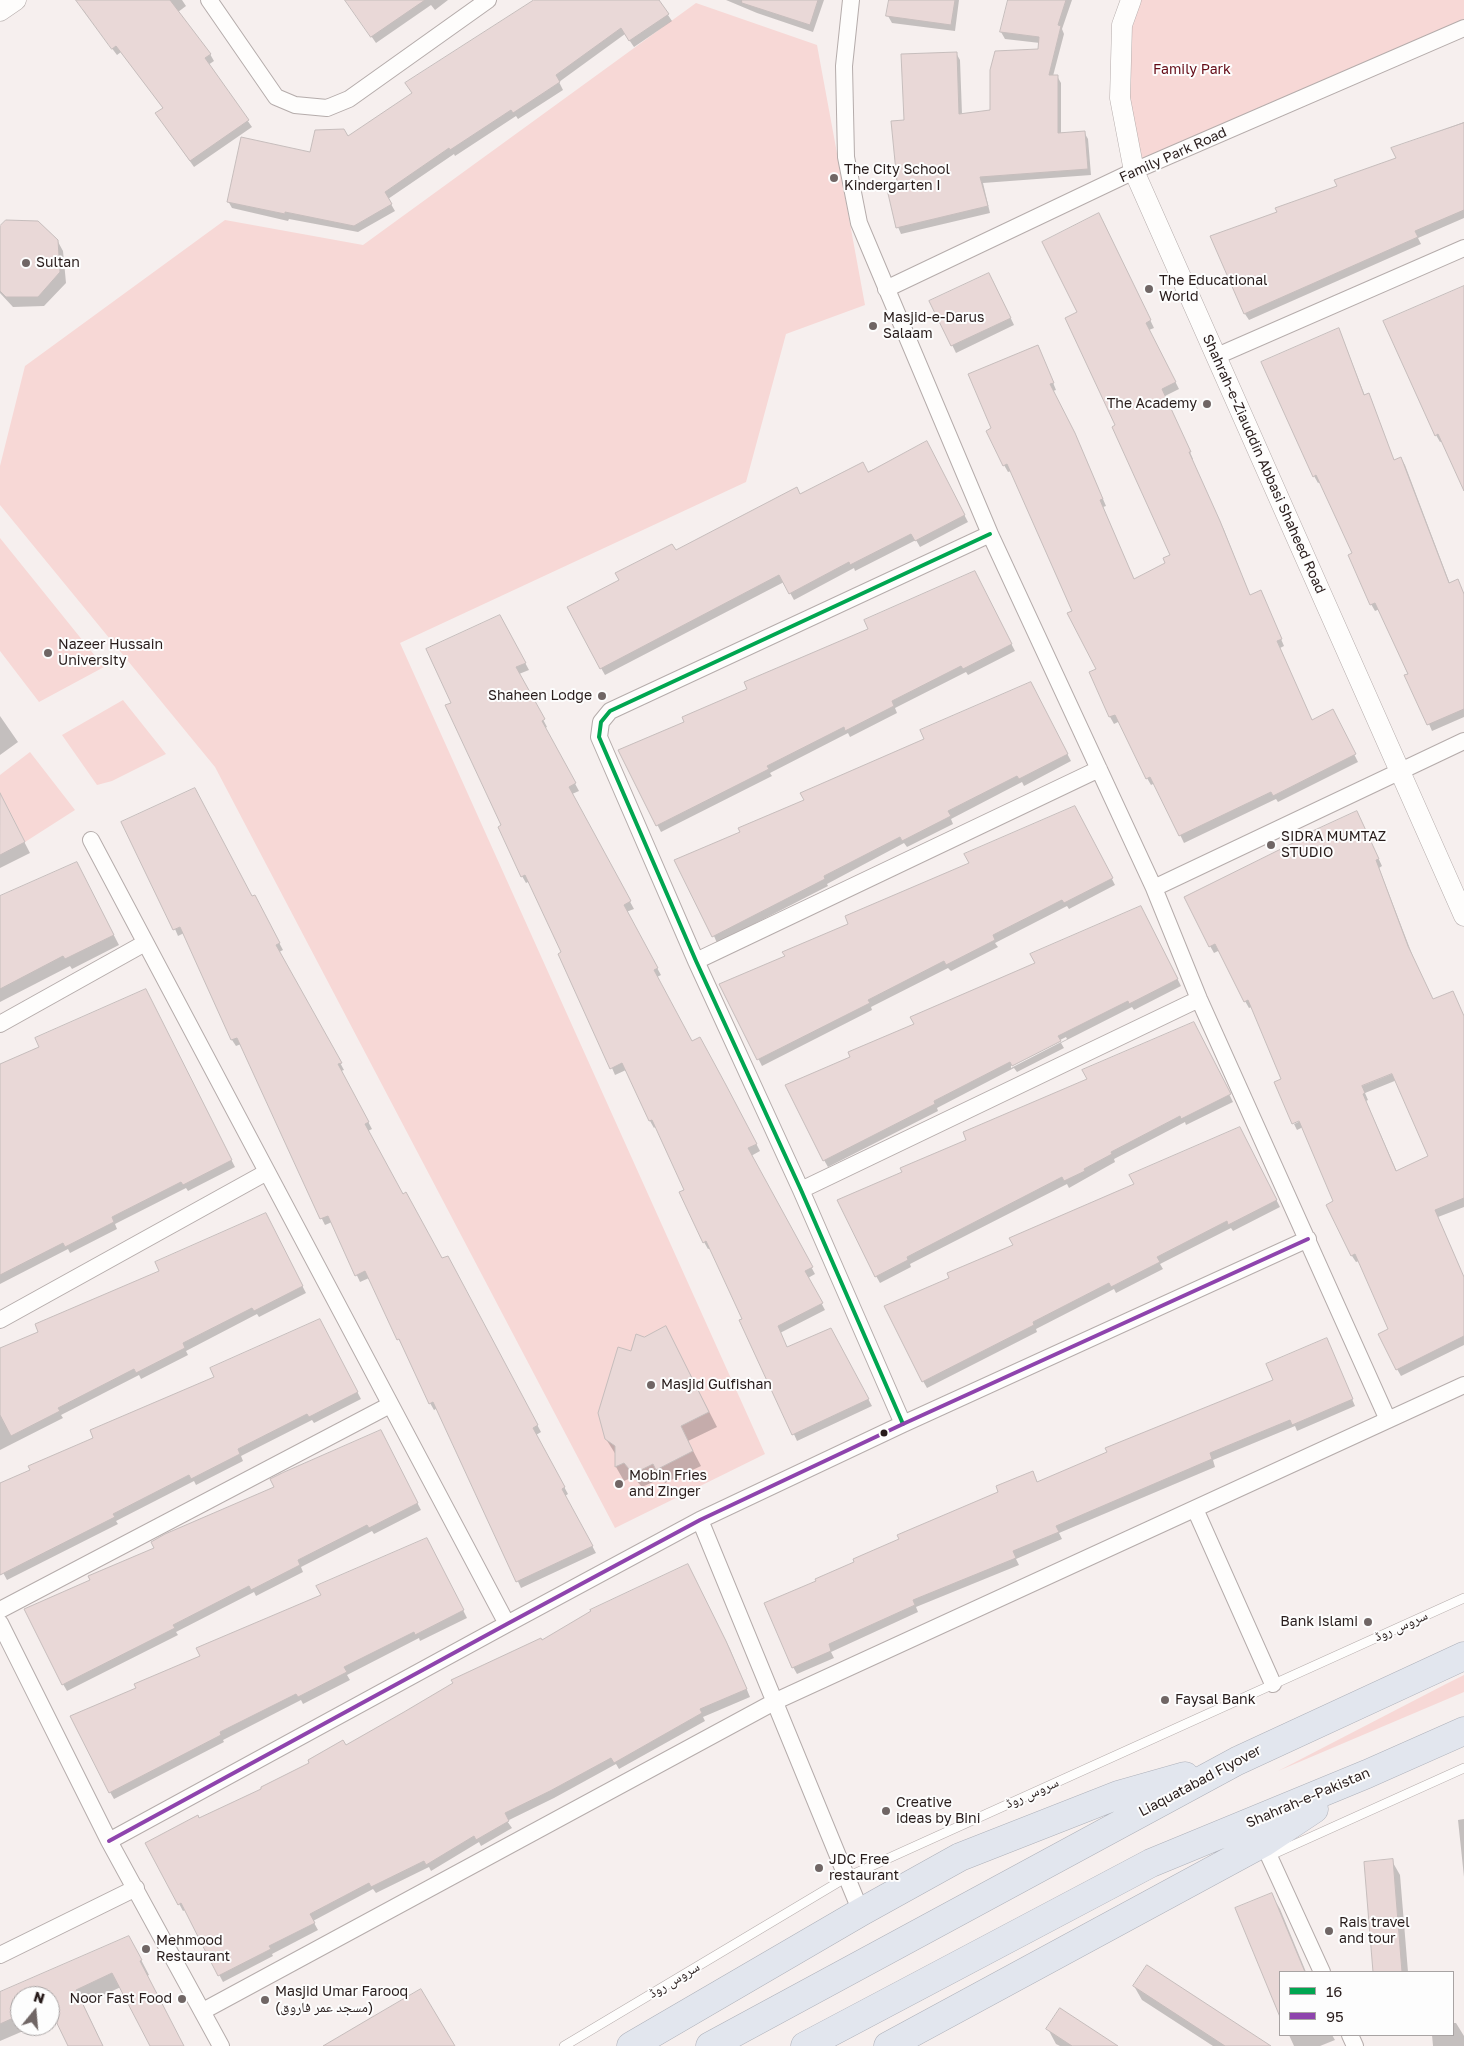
<!DOCTYPE html>
<meta charset="utf-8">
<style>
body{margin:0}
#map{position:relative;width:1464px;height:2046px;overflow:hidden;background:#f6efee;font-family:"Golos Text",sans-serif}
canvas{display:block}
.legend{position:absolute;left:1279px;top:1971px;width:175px;height:65px;box-sizing:border-box;background:#fdfdfd;border:1px solid #a8a3a3;margin:0;padding:6px 9px;list-style:none;font-size:15px;color:#281c1b}
.legend li{display:flex;align-items:center;gap:10px;height:25px}
.legend b{width:25px;border:1px solid #a8a3a3}
.north{position:absolute;left:10px;top:1986px;width:50px;height:50px;box-sizing:border-box;background:#fdfdfd;border:1px solid #a8a3a3;border-radius:50%;rotate:17deg;font-size:14px;font-weight:700;line-height:20px;text-align:center;color:#281c1b}
.north::after{content:'';display:block;margin:auto;width:18px;height:22px;background:#706665;clip-path:polygon(50% 0,100% 100%,50% 72%,0 100%)}
</style>
<div id="map">
<canvas width="1464" height="2046"></canvas>
<ul class="legend">
<li><b style="height:6px;background:#00a651"></b>16</li>
<li><b style="height:6px;background:#8e44ad"></b>95</li>
</ul>
<div class="north">N</div>
</div>
<script>
const context = document.querySelector('canvas').getContext('2d');
context.lineJoin = 'round';
function paint(path, color) { context.fillStyle = color; context.fill(path, 'evenodd'); }
function stroke(path, color, width, dash) { context.strokeStyle = color; context.lineWidth = width; context.lineCap = dash ? 'butt' : 'round'; context.setLineDash(dash || []); context.stroke(path); }
function write(font, color, halo, rows, align = 'center') {
  context.font = font + ' "Golos Text","Noto Naskh Arabic",sans-serif'; context.lineWidth = 4; context.setLineDash([]); context.textBaseline = 'middle'; context.strokeStyle = halo; context.fillStyle = color; for (const [text, x, y, turn = 0] of rows) {
    context.save(); context.translate(x, y); context.rotate((+turn || 0) * Math.PI / 180); context.textAlign = isNaN(turn) ? turn : align; if (halo) context.strokeText(text, 0, 0); context.fillText(text, 0, 0); context.restore();
  }
}
paint(new Path2D(`
 M1131 0H1464V28L1134 171 1120 98Z
 M696 3 817 45 865 305 786 334 746 482 400 643 765 1454 615 1528 215 767 0 505V466L25 366 225 220 363 245Z
 M0 538 104 667 39 702 0 651Z
 M123 700 166 754 112 781 97 785 62 735Z
 M30 752 75 810 25 842 0 793V775Z
 M1464 1675V1692L1278 1771 1444 1685Z`), '#f7d8d6');
paint(new Path2D(`
 M83 0H182L186 6 178 12 210 54 214 61 208 65 252 127 194 167 161 120 164 109 121 52 117 55 83 10Z
 M346 0H448L435 10 431 5 376 43Z
 M537 0H658L672 21 634 47 625 34 559 82 563 90 518 119 516 116 455 156 454 154 388 199 395 211 358 232 289 219 288 221 232 208 228 201 311 153 348 138 413 93Z
 M726 0H824L813 32 757 13Z
 M890 0H959L955 31 892 23 888 16Z
 M1009 0H1072L1062 29 1064 34 1053 76H1057L1061 83V134L1084 132 1088 139 1091 175 983 183 990 213 901 234 898 227 899 183 905 121 956 53 960 60 962 114 991 111 1040 51V43L1005 39 1001 32Z
 M1464 122V218L1418 238 1421 244 1249 320 1245 314 1278 213 1397 159 1393 149Z
 M1103 221 1154 328 1149 330 1179 389 1165 396 1193 459 1192 460 1224 530 1250 596 1264 599 1284 646 1280 648 1312 721 1336 718 1358 762 1278 802 1276 799 1184 843 1155 783 1151 785 1147 778 1120 721 1114 724 1110 717 1091 673 1098 670 1011 471 1008 472 1004 465 993 429 1041 353 1056 390 1053 391 1078 441 1106 506 1103 507 1134 580 1167 564 1172 556 1117 426 1079 313Z
 M0 228 57 240 63 251 66 283 44 306 13 307 0 293Z
 M993 281 1014 325 956 353 931 302Z
 M1464 294V488L1443 441 1440 442 1436 435 1385 321Z
 M1339 329 1365 396 1368 395 1372 401 1394 461 1401 458 1405 465 1450 584 1458 581 1464 594V717L1432 731 1380 609 1375 611 1371 604 1353 554 1320 482 1318 483 1314 476 1263 362Z
 M930 449 968 522 920 547 916 540 855 571 854 568 794 600 784 582 605 675 601 668 675 551 800 496Z
 M978 580 1015 651 968 675 966 672 895 708 897 713 850 737 848 733 770 773 772 776 661 832 620 751 685 722 870 629Z
 M500 616 529 670 519 674 547 727 545 728 579 791 572 794 634 909 626 912 661 975 657 977 692 1042 730 1093 760 1151 751 1156 815 1274 808 1278 825 1310 780 1333 787 1348 830 1330 872 1406 797 1441 711 1248 708 1249 704 1242 686 1191 656 1126 654 1128 650 1121 626 1070 615 1075 612 1068 530 881 526 883 522 876 452 703Z
 M1034 690 1071 761 1024 786 1022 782 951 819 953 824 907 847 904 843 827 884 828 886 717 943 714 936 742 833Z
 M0 716 18 742 0 755Z
 M0 795 30 853 0 868Z
 M1079 814 1115 885 1069 909 1067 906 995 943 998 947 951 971 948 968 871 1007 872 1010 762 1066 721 985 786 957 971 864Z
 M1360 819 1382 866 1379 868 1412 954 1433 1001 1464 1017V1207L1438 1217 1464 1278V1345L1401 1376 1397 1369 1389 1329 1359 1261 1356 1262 1352 1256 1327 1206 1335 1202 1303 1127 1297 1130 1294 1124 1305 1119 1283 1079 1252 1007 1249 1008 1245 1001 1220 950 1214 953 1210 946ZM1397 1080 1430 1156 1397 1172 1366 1101 1368 1100 1365 1093Z
 M82 874 119 945 72 969 70 966 0 1002V897Z
 M254 896 283 950 279 952 344 1070 341 1071 372 1129 368 1131 403 1195 442 1260 451 1264 541 1432 536 1435 568 1494 565 1496 596 1553 521 1588 438 1408 434 1410 430 1403 369 1278 360 1282 332 1222 325 1225 322 1219 241 1044 236 1046 232 1040 184 933 178 936 175 929Z
 M1145 914 1181 986 1134 1010 1132 1007 1061 1043 1064 1048 1017 1072 1014 1068 937 1108 938 1111 828 1167 824 1160 852 1057ZM1066 1037 1067 1039 1011 1068V1065Z
 M149 998 235 1167 188 1191 186 1188 115 1224 117 1229 70 1253 68 1249 0 1284V1065Z
 M1197 1030 1233 1102 1186 1125 1185 1122 1114 1159 1115 1162 1069 1188 1067 1184 910 1264 911 1267 880 1283 876 1276 904 1173 1089 1080Z
 M1244 1136 1280 1207 1233 1231 1231 1228 1160 1264 1163 1269 1116 1293 1114 1289 1036 1329 1037 1332 927 1388 923 1381 951 1278Z
 M269 1222 306 1293 259 1317 257 1314 186 1351 188 1355 141 1379 139 1375 61 1415 63 1418 0 1450V1350L40 1332 161 1272Z
 M666 1327 717 1427 688 1441 701 1466 665 1483 662 1478 642 1487 633 1477 624 1481 616 1467V1455L606 1439 632 1352 644 1338Z
 M324 1328 361 1399 314 1423 312 1420 241 1456 243 1461 196 1485 194 1481 116 1521 118 1524 7 1580 0 1567V1484L31 1471Z
 M1330 1347 1355 1406 1297 1431 1295 1426 1213 1460 1215 1467 1059 1533 1062 1539 1016 1559 1019 1565 916 1607 918 1612 831 1652 834 1658 797 1674 793 1667 818 1582 1036 1479 1037 1483 1275 1380Z
 M384 1439 421 1510 374 1534 372 1531 301 1567 303 1572 256 1596 254 1592 176 1632 178 1635 67 1691 63 1684 91 1581 276 1488Z
 M431 1546 467 1618 420 1641 419 1638 347 1675 350 1680 303 1704 301 1700 223 1740 224 1742 114 1799 110 1792 138 1689 322 1596Z
 M691 1572 730 1649 750 1697 703 1717 705 1721 619 1769 616 1764 554 1798 507 1821 512 1828 481 1846 479 1842 431 1871 429 1867 376 1893 373 1889 313 1921 318 1930 272 1954 273 1956 223 1982 185 1910 183 1911 147 1844 263 1790 542 1641Z
 M1464 1819V1877L1458 1820Z
 M1392 1861 1400 1875 1408 1972H1374L1366 1863Z
 M1271 1894 1280 1909 1306 1972H1280V2014L1236 1909Z
 M137 1952 149 1975 147 1976 183 2046H151L121 1987 83 2004 103 2046H69L55 2017 50 2019V1996H20V2026H35L0 2041V1993Z
 M1134 1986 1269 2046H1213L1142 2000Z
 M1453 2023H1456L1464 2036V2046H1433L1432 2035H1453Z
 M1048 2029 1116 2046H1060L1056 2044Z
 M1289 2035H1332L1335 2040 1320 2046H1294Z`), '#0003');
const building = new Path2D(`
 M76 0H170L211 54 205 58 249 120 190 161 155 113 163 108 116 46 112 49Z
 M345 0H425L371 37Z
 M534 0H659L669 14 629 41 621 28 556 75 560 82 513 113 511 110 450 150 449 148 385 192 392 204 354 226 285 212V214L227 202 241 137 310 152 315 130 344 129 348 136 412 93 405 83Z
 M742 0H818L810 25 742 3Z
 M889 0H955L951 25 886 16Z
 M1008 0H1066L1058 25 1061 26 1049 75H1058V133L1085 131 1088 169 980 177 988 206 896 228 886 185 897 182 891 121 904 120 901 54 957 52 959 114 990 110V70L995 51 1038 49 1039 37 1000 32Z
 M1464 123V210L1415 231 1418 237 1244 314 1210 236 1277 212 1275 208 1337 186 1334 180 1396 158 1391 148Z
 M1099 213 1151 320 1146 323 1176 382 1162 389 1191 452H1189L1220 521 1250 595 1261 590 1282 639 1277 641 1312 720 1333 709 1356 754 1273 796 1271 792 1179 836 1150 777 1146 779 1115 715 1109 717 1089 672 1096 669 1067 613 1072 611 1007 464 1003 466 986 431 991 428 968 374 1038 345 1054 383 1050 384 1075 433 1103 499 1100 500 1134 579 1165 563 1163 558 1170 555 1112 427 1115 425 1065 318 1077 312 1042 242Z
 M6 220 38 221 58 240 60 272 38 297H6L0 291V226Z
 M989 273 1011 318 951 346 929 301Z
 M1464 286V491L1438 434 1435 436 1383 321Z
 M1339 328 1364 395 1369 393 1394 460 1401 457 1449 583 1458 579 1464 594V709L1427 725 1404 675 1408 674 1375 603 1370 605 1348 555 1352 553 1316 475 1313 477 1261 362Z
 M927 441 965 515 915 541 911 534 850 565 849 562 789 594 779 575 600 669 567 607 619 580 615 573 672 544 676 550 797 487 800 494 863 462 868 472Z
 M975 571 1012 644 963 669 961 666 892 701 894 706 845 731 844 727 767 766 769 769 656 826 618 750 684 722 682 717 747 689 744 682 868 629 864 620Z
 M500 615 526 663 516 667 545 719 542 721 576 783 569 787 631 901 624 905 658 968 654 970 692 1041 700 1037 726 1085 757 1144 748 1148 813 1267 805 1271 823 1303 778 1326 787 1347 831 1328 869 1399 792 1435 739 1320 742 1319 706 1241 703 1243 679 1192 684 1190 652 1120 649 1121 622 1063 610 1069 558 954 561 952 525 875 521 877 498 827 501 825 445 705 451 703 426 649Z
 M1031 682 1068 754 1019 779 1017 776 948 811 951 816 902 841 900 837 824 876 825 879 712 937 674 860 740 832 738 828 804 800 800 793 924 739 920 730Z
 M195 788 252 896 255 895 280 943 276 945 342 1063 338 1064 369 1122 365 1124 403 1194 406 1192 442 1258 448 1256 538 1425 533 1428 565 1487 562 1489 593 1546 516 1582 433 1402 429 1404 399 1339 397 1340 365 1271 355 1276 328 1216 320 1219 237 1038 231 1040 180 927 173 930 121 822Z
 M0 793 25 842 0 855Z
 M1075 806 1113 878 1064 903 1062 900 993 935 995 940 946 965 944 961 868 1000 870 1003 757 1060 719 984 785 956 782 952 848 924 845 916 969 863 964 854Z
 M1357 811 1379 859 1376 860 1408 946 1433 999 1453 991 1464 1016V1198L1435 1210 1464 1277V1336L1396 1370 1378 1334 1388 1329 1355 1254 1351 1256 1326 1205 1333 1201 1299 1121 1292 1124 1274 1082 1281 1079 1248 1000 1244 1002 1215 944 1209 947 1184 897 1295 842 1294 840ZM1392 1074 1428 1156 1396 1171 1363 1094 1365 1093 1362 1086Z
 M77 862 114 935 65 959 63 956 0 989V896Z
 M1141 906 1178 979 1129 1004 1128 1001 1058 1036 1061 1041 1012 1066 1010 1062 934 1101 935 1104 823 1161 785 1085 850 1057 848 1052 914 1024 910 1017 1035 963 1030 954Z
 M146 989 232 1160 183 1185 181 1182 112 1217 114 1222 65 1247 63 1243 0 1275V1064L39 1047 35 1038Z
 M1194 1022 1231 1094 1181 1119 1180 1116 1111 1152 1112 1154 1084 1169 1085 1171 1064 1181 1062 1177 907 1257 908 1260 875 1277 837 1200 902 1172 900 1168 966 1140 963 1132 1087 1079 1082 1070Z
 M1240 1127 1277 1200 1228 1225 1227 1221 1157 1257 1160 1262 1111 1287 1109 1283 1033 1322 1034 1325 922 1382 884 1306 949 1278 947 1273 1013 1245 1009 1238 1134 1184 1129 1175Z
 M266 1213 303 1286 254 1311 252 1308 183 1343 185 1348 136 1373 134 1369 58 1408 60 1411 11 1436 0 1415V1348L38 1332 35 1324 159 1271 155 1262Z
 M320 1319 358 1392 309 1417 307 1414 238 1449 240 1454 191 1479 189 1475 113 1514 115 1517 0 1575V1483L30 1470 28 1466 93 1438 90 1430 214 1377 210 1368Z
 M666 1326 709 1412 681 1426 693 1451 656 1470 653 1464 633 1474 624 1463 615 1467V1446L605 1439 598 1413 618 1347 631 1351 636 1334 644 1337Z
 M1327 1338 1353 1399 1292 1425 1290 1420 1210 1453 1212 1459 1056 1526 1059 1532 1013 1551 1016 1558 913 1600 915 1605 829 1644 831 1651 792 1668 764 1603 816 1581 815 1579 854 1562 853 1559 899 1539 897 1535 998 1492 996 1486 1033 1471 1037 1482 1107 1452 1105 1448 1273 1380 1266 1364Z
 M381 1430 418 1503 369 1528 367 1525 298 1560 300 1565 251 1590 249 1586 173 1625 175 1628 62 1685 24 1609 90 1580 88 1576 154 1548 151 1542 165 1534 274 1487 270 1479 282 1473Z
 M427 1538 464 1610 415 1635 414 1632 344 1667 347 1672 298 1697 296 1694 220 1732 221 1735 109 1793 70 1716 136 1688 134 1684 200 1656 196 1648 321 1595 316 1586Z
 M688 1564 726 1641 747 1689 700 1709 702 1713 614 1763 611 1758 550 1791 505 1813 509 1821 476 1840 474 1836 426 1865 424 1861 371 1887 369 1883 310 1914 315 1923 269 1946 271 1949 218 1976 181 1903 178 1905 145 1843 198 1815 199 1818 261 1789V1787L309 1763 308 1760 343 1740 346 1745 404 1712 453 1683 451 1680 541 1638 542 1640 591 1611 590 1610Z
 M1393 1859 1402 1972H1373L1364 1862Z
 M1272 1893 1305 1972H1280V2017L1235 1908Z
 M129 1936 142 1960 140 1961 184 2046H150L112 1973 76 1990 103 2046H68L50 2009V1996H20V2015L0 2024V1992Z
 M1147 1965 1271 2046H1225L1133 1986Z
 M421 1989 455 2046H323L374 2016Z
 M1060 2008 1118 2046H1072L1046 2029Z`);
paint(building, '#e9d8d7');
stroke(building, '#c6bdbc', 1);
const service = new Path2D(`
 M1269 1856 1464 1768
 M564 2046 847 1877 1464 1598`);
const minor = new Path2D(`
 M209 0 276 97 295 105 327 108 349 99 488 0
 M851 0 844 66 846 157 859 223 990 534 1154 888 1199 999 1388 1420
 M886 289 1134 171 1464 28
 M1217 356 1464 248
 M91 840 507 1624
 M1154 888 1464 741
 M696 961 1099 769
 M0 1024 145 943
 M801 1190 1199 999
 M0 1320 267 1172
 M903 1424 801 1190 696 961 599 737 601 722 610 711 990 534
 M1195 1509 1273 1684
 M700 1520 861 1912
 M0 1610 390 1405
 M0 1623 109 1841 221 2046
 M109 1841 507 1624 700 1520 903 1424 1308 1239
 M1263 1843 1322 1972
 M0 1955 136 1888
 M203 2011 776 1701 1464 1385
 M1350 2035 1355 2046`);
const tertiary = new Path2D(`
 M1131 0 1122 25 1120 98 1134 171 1464 916
 M0 11 16 0`);
const trunk = new Path2D(`
 M631 2046 861 1912 960 1857 1118 1795 1185 1776
 M710 2046 1237 1761 1464 1656
 M805 2046 1151 1863 1367 1774 1464 1731
 M888 2046 1263 1843 1314 1809`);
stroke(service, '#b5acab', 10);
stroke(minor, '#b5acab', 18);
stroke(tertiary, '#b5acab', 21);
stroke(trunk, '#adb0b9', 29);
stroke(service, '#fefdfc', 9);
stroke(minor, '#fefdfc', 16);
stroke(tertiary, '#fefdfc', 20);
stroke(trunk, '#e2e6ee', 28);
stroke(new Path2D(`
 M903 1424 801 1190 696 961 599 737 601 722 610 711 990 534`), '#00a651', 4);
stroke(new Path2D(`
 M109 1841 507 1624 700 1520 903 1424 1308 1239`), '#8e44ad', 4);
for (const [x, y, r, color] of [
 [834,178,5,"#706665"],
 [26,263,5,"#706665"],
 [1149,289,5,"#706665"],
 [873,326,5,"#706665"],
 [1207,404,5,"#706665"],
 [48,653,5,"#706665"],
 [602,696,5,"#706665"],
 [1271,845,5,"#706665"],
 [651,1385,5,"#706665"],
 [884,1433,4.5,"#281c1b"],
 [619,1484,5,"#706665"],
 [1368,1622,5,"#706665"],
 [1165,1700,5,"#706665"],
 [886,1811,5,"#706665"],
 [819,1868,5,"#706665"],
 [1329,1931,5,"#706665"],
 [146,1949,5,"#706665"],
 [182,1999,5,"#706665"],
 [265,2000,5,"#706665"]
]) { const dot = new Path2D(); dot.arc(x, y, r, 0, 2 * Math.PI); context.fillStyle = color; context.fill(dot); stroke(dot, '#fdfdfd', 2); }
write('14px', '#640b16', '#fdfdfd', [
 ["Family Park",1192,70]
]);
write('14px', '#281c1b', '#fdfdfd', [
 ["Family Park Road",1173,155,-24],
 ["Shahrah-e-Ziauddin Abbasi Shaheed Road",1264,464,66],
 ["سروس روڈ",1401,1626,-24],
 ["Liaquatabad Flyover",1200,1781,-28],
 ["سروس روڈ",1032,1793,-24],
 ["Shahrah-e-Pakistan",1308,1798,-23],
 ["سروس روڈ",674,1980,-31]
]);
write('14px', '#281c1b', '#fdfdfd', [
 ["The City School",844,170],
 ["Kindergarten I",844,186],
 ["Sultan",36,263],
 ["The Educational",1159,281],
 ["World",1159,297],
 ["Masjid-e-Darus",883,318],
 ["Salaam",883,334],
 ["The Academy",1197,404,"right"],
 ["Nazeer Hussain",58,645],
 ["University",58,661],
 ["Shaheen Lodge",592,696,"right"],
 ["SIDRA MUMTAZ",1281,837],
 ["STUDIO",1281,853],
 ["Masjid Gulfishan",661,1385],
 ["Mobin Fries",629,1476],
 ["and Zinger",629,1492],
 ["Bank Islami",1358,1622,"right"],
 ["Faysal Bank",1175,1700],
 ["Creative",896,1803],
 ["ideas by Bini",896,1819],
 ["JDC Free",829,1860],
 ["restaurant",829,1876],
 ["Rais travel",1339,1923],
 ["and tour",1339,1939],
 ["Mehmood",156,1941],
 ["Restaurant",156,1957],
 ["Masjid Umar Farooq",275,1992],
 ["(مسجد عمر فاروق)",275,2008],
 ["Noor Fast Food",172,1999,"right"]
], 'left');
</script>
